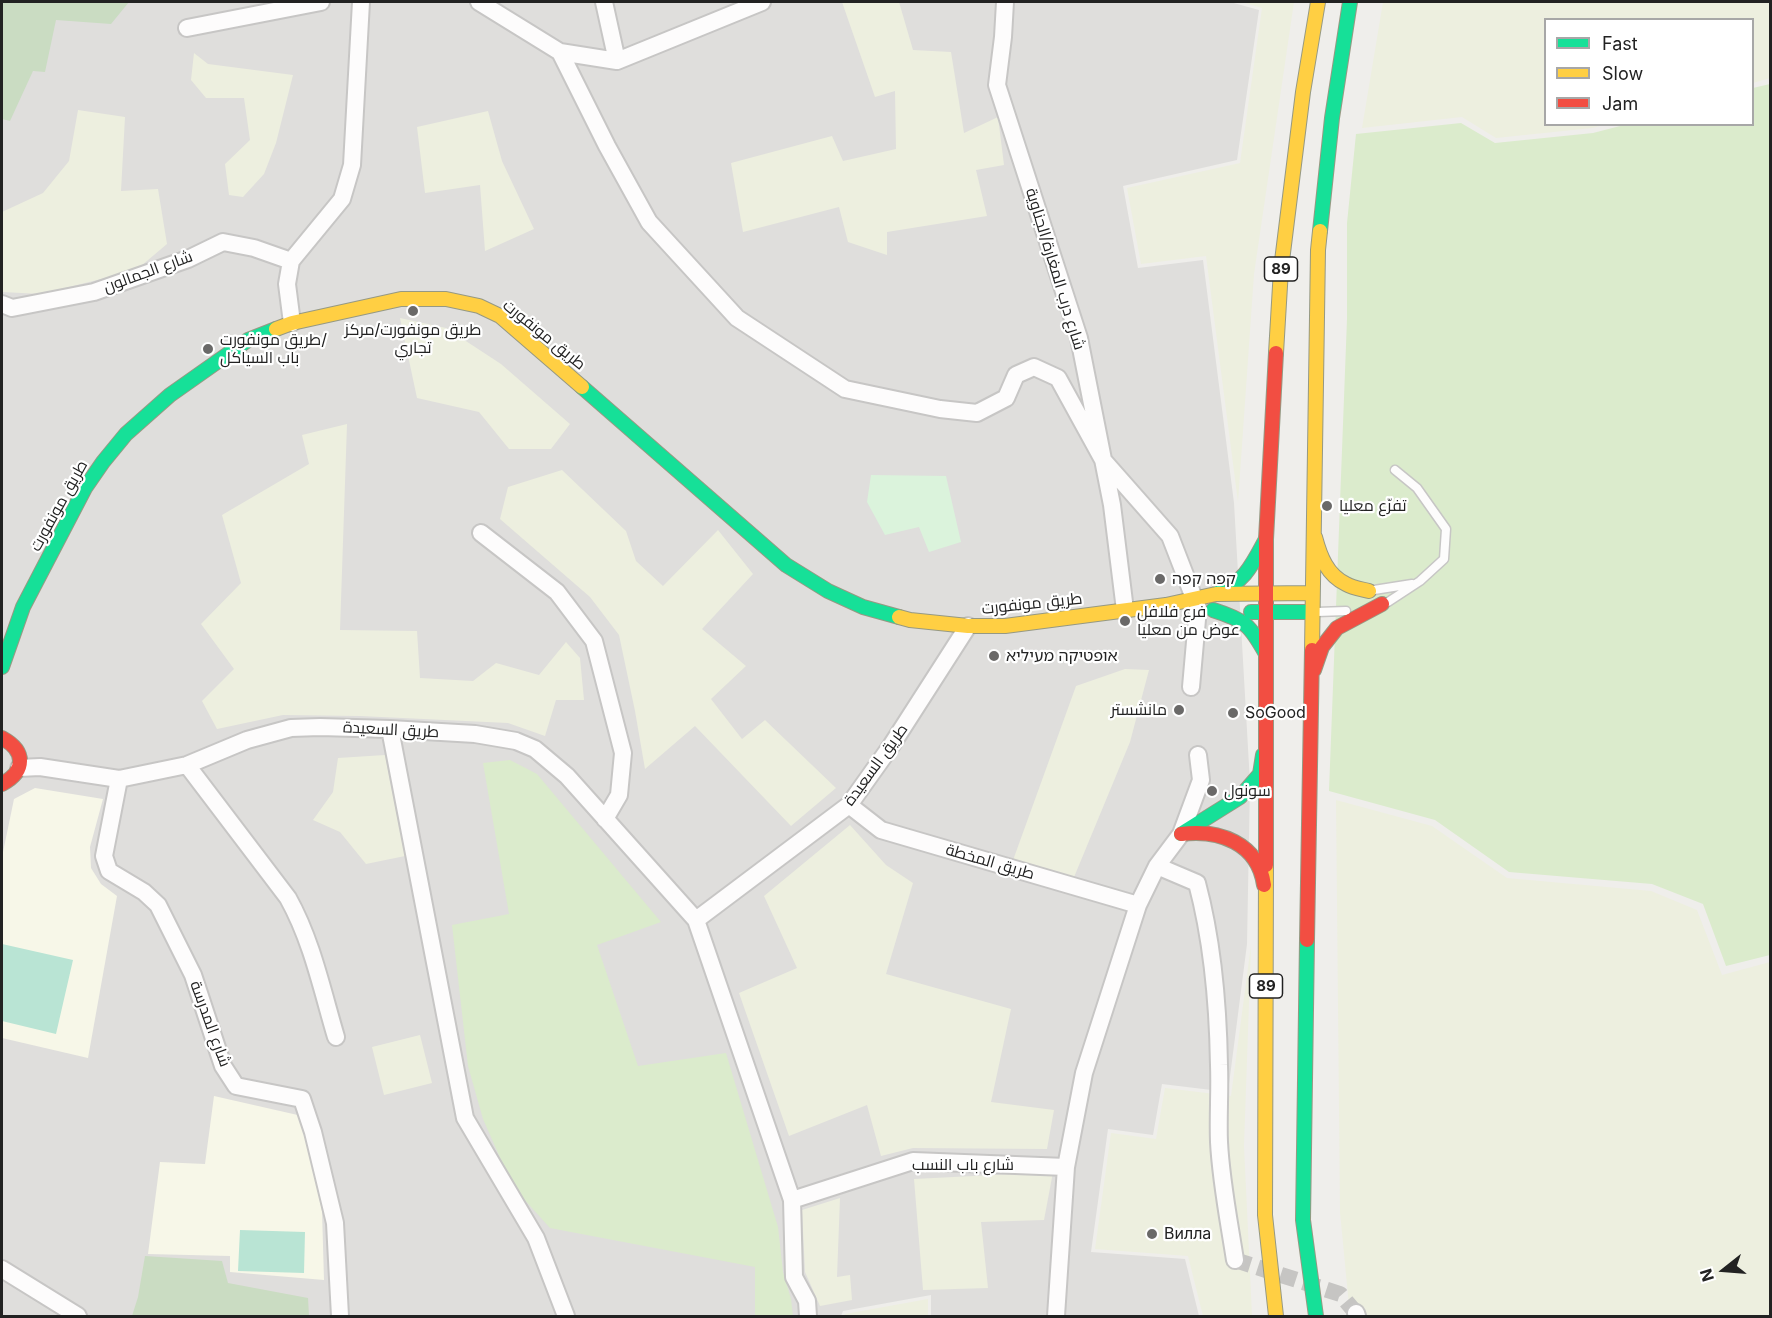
<!DOCTYPE html>
<meta charset="utf-8">
<style>
body{margin:0}
#map{position:relative;width:1772px;height:1318px;overflow:hidden;background:#efeeeb;font-family:Inter,sans-serif}
canvas{display:block}
.frame{position:absolute;inset:0;border:3px solid #222;pointer-events:none}
.legend{position:absolute;left:1544px;top:18px;width:210px;height:108px;box-sizing:border-box;background:#fff;border:2px solid #a7a7a7;margin:0;padding:8px 10px;list-style:none;font-size:18px;color:#222}
.legend li{display:flex;align-items:center;gap:12px;height:30px}
.legend b{width:30px;border:2px solid #a7a7a7}
.north{position:absolute;left:1694px;top:1240px;width:60px;height:60px;-webkit-text-stroke:4px #fff;paint-order:stroke;rotate:253deg;font-size:16px;font-weight:700;line-height:24px;text-align:center;color:#222}
.north::after{content:'';display:block;margin:auto;width:21px;height:27px;background:#222;clip-path:polygon(50% 0,100% 100%,50% 72%,0 100%)}
</style>
<div id="map">
<canvas width="1772" height="1318"></canvas>
<div class="frame"></div>
<ul class="legend">
<li><b style="height:8px;background:#16e098"></b>Fast</li>
<li><b style="height:8px;background:#ffcf43"></b>Slow</li>
<li><b style="height:8px;background:#f24e42"></b>Jam</li>
</ul>
<div class="north">N</div>
</div>
<script>
const context = document.querySelector('canvas').getContext('2d');
context.lineJoin = 'round';
function paint(path, color) { context.fillStyle = color; context.fill(path, 'evenodd'); }
function stroke(path, color, width, dash) { context.strokeStyle = color; context.lineWidth = width; context.lineCap = dash ? 'butt' : 'round'; context.setLineDash(dash || []); context.stroke(path); }
function write(font, color, halo, rows, align = 'center') {
  context.font = font + ' Inter,Cairo,"Noto Sans Hebrew",sans-serif'; context.lineWidth = 4.5; context.setLineDash([]); context.textBaseline = 'middle'; context.strokeStyle = halo; context.fillStyle = color; for (const [text, x, y, turn = 0] of rows) {
    context.save(); context.translate(x, y); context.rotate((+turn || 0) * Math.PI / 180); context.textAlign = isNaN(turn) ? turn : align; if (halo) context.strokeText(text, 0, 0); context.fillText(text, 0, 0); context.restore();
  }
}
paint(new Path2D(`
 M2 2H1230L1259 10 1237 160 1123 186 1138 268 1203 260 1234 503 1250 783 1247 944 1228 1092 1162 1084 1153 1135 1108 1129 1091 1252 1185 1259 1199 1316H931V1295L843 1311 841 1316H2Z`), '#dfdedc');
paint(new Path2D(`
 M35 788 103 799 90 847 91 868 101 884 117 896 88 1058 2 1038V857L14 799Z
 M214 1096 302 1116 322 1211 324 1280 230 1272V1256L148 1254 160 1162 205 1164Z`), '#f7f7e8');
paint(new Path2D(`
 M842 2H899L913 50 951 52 964 133 998 117 1004 165 976 170 987 216 887 232V255L848 242 839 207 743 232 731 163 832 136 843 161 896 149 895 91 875 97Z
 M1242 2H1294L1254 274 1238 502 1206 256 1141 264 1127 188 1240 163 1262 8Z
 M1383 2H1770V78L1753 83 1752 20H1546V124L1604 125 1592 128 1496 138 1462 117 1362 128Z
 M194 53 208 64 293 75 276 143 264 174 243 197 229 195 225 164 250 140 244 98H206L191 80Z
 M78 110 125 117 121 191 158 189 167 244 141 266 105 278 41 294 2 292V212L43 193 69 161Z
 M488 111 502 161 534 229 485 251 480 185 425 193 417 127Z
 M400 318 446 328 501 364 570 424 551 449H509L479 412 417 398Z
 M347 424 340 630 417 631 420 678 473 681 496 663 539 675 566 642 580 658 584 700H556L545 736 508 723 360 716 283 715 217 729 202 701 234 669 201 624 241 583 222 515 309 464 302 435Z
 M562 470 626 531 636 561 663 586 718 530 753 574 702 629 746 666 711 699 742 739 765 720 836 788 791 826 695 726 645 769 635 711 619 635 590 597 500 519 508 487Z
 M1125 669 1149 670 1130 742 1072 882 1012 863 1076 686Z
 M385 755 405 856 366 864 340 832 313 820 333 792 338 758Z
 M1336 800 1432 826 1507 878 1651 891 1697 910 1722 975 1770 962V1316H1350L1340 1212Z
 M850 825 886 865 913 883 886 974 1011 1009 991 1102 1054 1110 1047 1149 913 1148 881 1156 867 1105 789 1136 739 993 797 968 764 896Z
 M1251 945 1244 1146 1252 1316H1203L1188 1256 1095 1249 1111 1133 1156 1139 1165 1088 1231 1096Z
 M420 1035 432 1083 384 1095 372 1047Z
 M1053 1172 1044 1220 981 1222 988 1288 923 1290 914 1179Z
 M840 1198 837 1277 850 1275 852 1300 820 1306 805 1272 802 1210Z
 M928 1299V1316H844L845 1314Z`), '#edefdf');
paint(new Path2D(`
 M1770 84V955L1726 966 1703 904 1652 884 1509 872 1435 820 1329 791 1347 319V223L1356 134 1461 123 1495 143 1593 133 1624 125 1752 124 1753 88Z
 M510 760 537 774 661 922 597 945 638 1066 726 1053 778 1227 783 1272 791 1299 793 1316H755V1267L550 1228 513 1187 483 1119 468 1066 452 925 509 914 483 763Z`), '#dbebcc');
paint(new Path2D(`
 M2 2H129L111 24 56 20 45 72 33 71 10 121 2 119Z
 M145 1256 222 1261 228 1283 308 1298 309 1316H132L138 1297Z`), '#cadcc2');
paint(new Path2D(`
 M871 475 946 476 961 542 929 552 919 527 885 535 867 502Z`), '#dbf3dc');
paint(new Path2D(`
 M2 944 73 960 56 1034 2 1021Z
 M240 1230 305 1232 304 1273 238 1271Z`), '#b9e4d4');
stroke(new Path2D(`
 M1235 1260 1340 1294 1356 1313`), '#c6c5c3', 16, [16, 8]);
const lane = new Path2D(`
 M1374 590 1412 584
 M1388 602 1420 581 1444 559 1446 529 1417 488 1395 470
 M1317 612 1346 611`);
const street = new Path2D(`
 M479 2 560 52 607 146 649 222 737 318 845 389 940 409 977 413 1006 398 1016 375 1034 367 1058 378 1103 460 1170 536 1194 598
 M604 2 617 61
 M1005 2 1003 37 997 85 1079 338 1112 505 1125 610
 M187 28 321 2
 M560 52 617 61 762 2
 M2 304 12 308 94 292 188 259 223 242 254 248 291 261
 M292 323 287 284 291 261 342 199 352 165 361 2
 M481 533 557 592 594 641 623 753 619 795 605 819
 M1191 687 1198 608
 M390 729 465 1118 536 1238 566 1316
 M187 765 288 898C312 941 322 990 336 1037
 M19 768 40 767 119 779 187 765 247 740 291 728 320 727 390 729 475 734 516 741 535 749 567 776 696 920 792 1200 794 1277 807 1301 808 1316
 M119 779 104 856 109 871 144 892 158 905 193 975 223 1066 236 1086 302 1099 313 1132 335 1223 340 1316
 M849 805 881 830 1138 905
 M1157 866 1197 883C1213 943 1218 1003 1219 1065 1220 1090 1218 1117 1219 1142 1221 1182 1229 1221 1235 1260
 M696 920 849 805 891 746 968 626
 M792 1200 913 1161 1066 1167
 M2 1269 78 1316
 M1356 1313 1357 1316
 M1056 1316 1066 1167 1084 1073 1138 905 1157 866 1181 834 1201 780 1198 755`);
const fast = new Path2D(`
 M1320 231 1332 118 1350 2
 M582 387 786 565 828 591 863 607 899 617
 M1216 594C1245 582 1252 565 1266 539
 M1213 610C1245 620 1250 625 1266 654
 M1251 612H1311
 M2 667 23 607 85 488 103 462 126 434 170 395 248 340 276 329
 M1181 834 1240 797 1260 774 1263 755
 M1307 940 1303 1220 1316 1316`);
const slow = new Path2D(`
 M276 329 292 323 401 299H446L479 306 500 316 582 387
 M1276 353 1281 269 1303 92 1318 2
 M1315 537C1320 556 1327 575 1346 584 1353 588 1361 589 1369 591
 M899 617 910 620 968 626H1005L1166 605 1216 594 1311 593
 M1312 650 1318 250 1320 231
 M1266 865 1265 1215 1276 1316`);
const jam = new Path2D(`
 M1314 670 1322 647 1337 628 1382 604
 M2 738C26 751 26 771 2 784
 M1181 834C1219 829 1258 843 1264 885
 M1266 865V539L1276 353
 M1307 940 1312 650`);
stroke(lane, '#c7c6c5', 11);
stroke(street, '#c7c6c5', 20);
stroke(fast, '#969983', 16);
stroke(slow, '#969983', 16);
stroke(jam, '#969983', 16);
stroke(lane, '#fdfcfc', 8);
stroke(street, '#fdfcfc', 16);
stroke(fast, '#16e098', 14);
stroke(slow, '#ffcf43', 14);
stroke(jam, '#f24e42', 14);
for (const [x, y, r, color] of [
 [413,311,6,"#6a6968"],
 [208,349,6,"#6a6968"],
 [1327,506,6,"#6a6968"],
 [1160,579,6,"#6a6968"],
 [1125,621,6,"#6a6968"],
 [994,656,6,"#6a6968"],
 [1179,710,6,"#6a6968"],
 [1233,713,6,"#6a6968"],
 [1212,791,6,"#6a6968"],
 [1152,1234,6,"#6a6968"]
]) { const dot = new Path2D(); dot.arc(x, y, r, 0, 2 * Math.PI); context.fillStyle = color; context.fill(dot); stroke(dot, '#fff', 2); }
for (const [x, y, w] of [
 [1281,269,33],
 [1266,986,33]
]) { const box = new Path2D(); box.roundRect(x - w / 2, y - 12, w, 24, 4.5); context.fillStyle = '#fff'; context.fill(box); stroke(box, '#222', 1.5); }
write('bold 15px', '#222', null, [
 ["89",1281,269],
 ["89",1266,986]
]);
write('16px', '#222', '#fff', [
 ["شارع درب المغارة/الجناوية",1055,269,73],
 ["شارع الجمالون",148,272,-20],
 ["طريق مونفورت",544,335,39],
 ["طريق مونفورت",59,506,-61],
 ["طريق مونفورت",1032,604,-6],
 ["طريق السعيدة",391,730,3],
 ["طريق السعيدة",876,765,-54],
 ["طريق المخطة",990,862,16],
 ["شارع المدرسة",210,1024,70],
 ["شارع باب النسب",963,1165]
]);
write('16px', '#222', '#fff', [
 ["طريق مونفورت/مركز",413,330,"center"],
 ["تجاري",413,348,"center"],
 ["طريق مونفورت/",220,340],
 ["باب السياكل",220,358],
 ["تفرّع معليا",1339,506],
 ["קפה קפה",1172,579],
 ["فرع فلافل",1137,612],
 ["عوض من معليا",1137,630],
 ["אופטיקה מעיליא",1006,656],
 ["مانشستر",1167,710,"right"],
 ["SoGood",1245,713],
 ["سونول",1224,791],
 ["Вилла",1164,1234]
], 'left');
</script>
